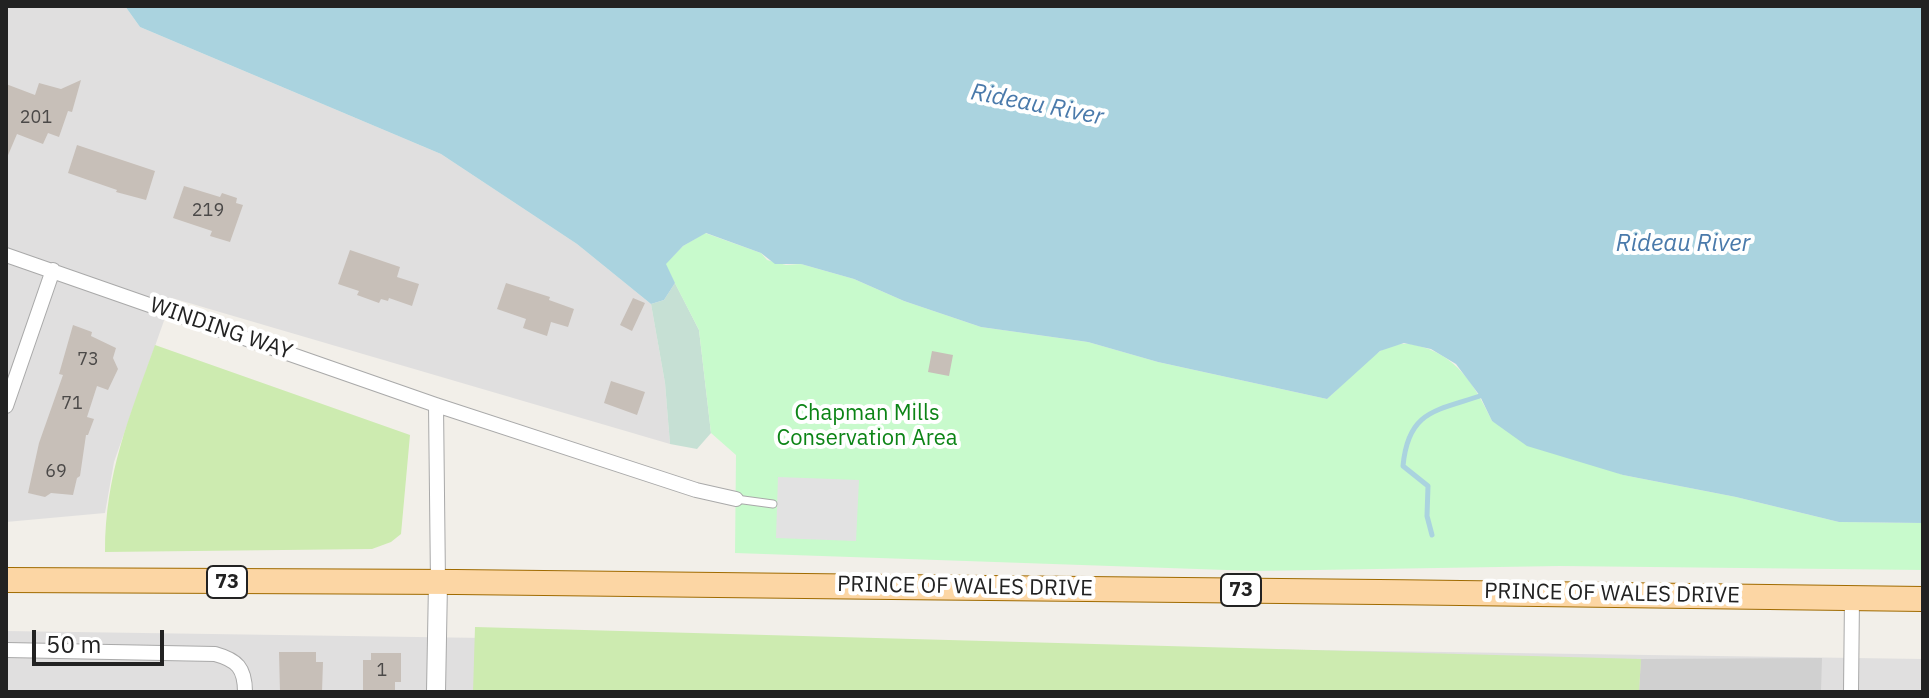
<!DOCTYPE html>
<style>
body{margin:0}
#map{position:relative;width:1929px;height:698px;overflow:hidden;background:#f2efe9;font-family:"IBM Plex Sans",sans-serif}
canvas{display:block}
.frame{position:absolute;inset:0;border:8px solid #222;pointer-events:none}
.scale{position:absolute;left:32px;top:630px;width:132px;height:36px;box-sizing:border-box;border:4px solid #222;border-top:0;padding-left:10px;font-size:24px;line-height:28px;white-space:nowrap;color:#222;-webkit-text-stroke:6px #fff;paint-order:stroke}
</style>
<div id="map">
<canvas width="1929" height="698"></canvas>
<div class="frame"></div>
<div class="scale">50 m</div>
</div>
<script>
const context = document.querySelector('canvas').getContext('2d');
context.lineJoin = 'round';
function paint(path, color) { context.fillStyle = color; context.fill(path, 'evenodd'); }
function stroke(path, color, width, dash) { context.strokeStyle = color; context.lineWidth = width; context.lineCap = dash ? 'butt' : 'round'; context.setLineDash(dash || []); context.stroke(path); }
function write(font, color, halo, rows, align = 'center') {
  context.font = font + ' "IBM Plex Sans",sans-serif'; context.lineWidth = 8; context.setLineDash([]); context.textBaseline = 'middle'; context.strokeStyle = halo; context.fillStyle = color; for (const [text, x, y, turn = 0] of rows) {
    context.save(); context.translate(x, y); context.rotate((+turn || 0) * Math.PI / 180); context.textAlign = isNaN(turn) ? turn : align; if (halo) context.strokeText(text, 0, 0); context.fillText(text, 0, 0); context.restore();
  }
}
paint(new Path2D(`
 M6 6H125L140 27 441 154 577 244 651 304 665 383 670 444 172 298 114 462 105 513 6 522Z
 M6 631 1923 659V692H6Z`), '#e0dfdf');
paint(new Path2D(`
 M1822 658 1821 692H1639L1641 659Z`), '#d0d0d0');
paint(new Path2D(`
 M155 345 410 435 401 534 391 542 372 549 105 552C105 474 129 418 155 345Z
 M475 627 1641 659 1639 692H473Z`), '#cdebb0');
paint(new Path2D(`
 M675 283 699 330 711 433 697 449 670 444 665 383 651 304 664 300Z`), '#c6e0d4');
paint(new Path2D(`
 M705 233 761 253 767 260 786 265 801 264 854 279 904 301 981 327 1088 342 1158 362 1327 399C1344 384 1360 364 1379 352 1389 345 1403 342 1415 345 1456 354 1475 385 1492 421L1623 475 1736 497 1839 522 1923 523V570L1560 566 1255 571 735 553 736 455 711 433 699 330 665 264 683 246Z`), '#c8facc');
paint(new Path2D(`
 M778 477 859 480 856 541 776 538Z`), '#e2e2e2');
paint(new Path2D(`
 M125 6H1923V523L1839 522 1736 497 1623 475 1527 446 1492 421 1480 396 1456 364 1431 349 1404 343 1380 351 1327 399 1158 362 1088 342 981 327 904 301 854 279 801 264H775L761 253 706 233 683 246 666 264 675 283 664 300 651 304 577 244 441 154 140 27Z`), '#aad3df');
stroke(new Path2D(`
 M1432 535 1427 516 1428 486 1403 466C1408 411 1435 411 1480 396`), '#aad3df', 5);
paint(new Path2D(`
 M81 80 72 112 68 111 59 137 48 133 43 144 17 134 6 160V84L35 95 39 83 61 89Z
 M77 145 155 171 146 200 116 192 117 190 68 173Z
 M184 186 220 197 222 193 237 198 236 203 243 205 230 242 210 236 212 231 173 218Z
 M350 250 400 267 397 277 419 284 412 306 389 298 388 301 381 299 379 303 357 295 359 291 338 284Z
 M506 283 550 297 549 300 574 309 568 327 551 322 547 336 523 328 526 319 497 309Z
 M633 298 645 303 632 331 620 325Z
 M73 325 92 332 91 336 116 348 113 358 118 369 108 390 97 386 87 417 94 419 88 435H86L80 476 77 478 73 495 51 493 45 497 28 493 39 443 63 375 59 374Z
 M932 351 953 355 949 376 928 372Z
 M611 381 645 392 637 415 604 403Z
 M279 652H316V662H323L322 692H280Z
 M371 653H401V682H395V692H363V660H371Z`), '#c7bfb8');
const service = new Path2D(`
 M736 499 773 504`);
const minor = new Path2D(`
 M6 255 436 405 696 490 736 499
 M436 405 438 583
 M6 406 53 270
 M6 650 215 654C237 660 245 668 245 692
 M1851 692 1852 598`);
const tertiary = new Path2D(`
 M436 692 438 583`);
const primary = new Path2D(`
 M6 580C301 580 597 583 892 587 1236 592 1579 592 1923 599`);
stroke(service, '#a9a9a9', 9);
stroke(minor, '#a9a9a9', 16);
stroke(tertiary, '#a9a9a9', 20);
stroke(primary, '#a06b00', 26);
stroke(service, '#fff', 7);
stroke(minor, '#fff', 14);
stroke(tertiary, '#fff', 18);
stroke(primary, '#fcd6a4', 24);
write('18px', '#4b4948', null, [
 ["201",36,118],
 ["219",208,211],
 ["73",88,360],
 ["71",72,404],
 ["69",56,472],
 ["1",382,671]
]);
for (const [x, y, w] of [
 [227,582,40],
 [1241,590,40]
]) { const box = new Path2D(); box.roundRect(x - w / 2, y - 16, w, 32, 6); context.fillStyle = '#fff'; context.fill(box); stroke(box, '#222', 2); }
write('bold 20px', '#222', null, [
 ["73",227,582],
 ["73",1241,590]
]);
write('22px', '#222', '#fff', [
 ["WINDING WAY",221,329,19],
 ["PRINCE OF WALES DRIVE",965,587,1],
 ["PRINCE OF WALES DRIVE",1612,594,1]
]);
write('22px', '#0c8416', '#fff', [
 ["Chapman Mills",867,414],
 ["Conservation Area",867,439]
]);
write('italic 24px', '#4a7aab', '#fff', [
 ["Rideau River",1037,105,11],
 ["Rideau River",1683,244]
]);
</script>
